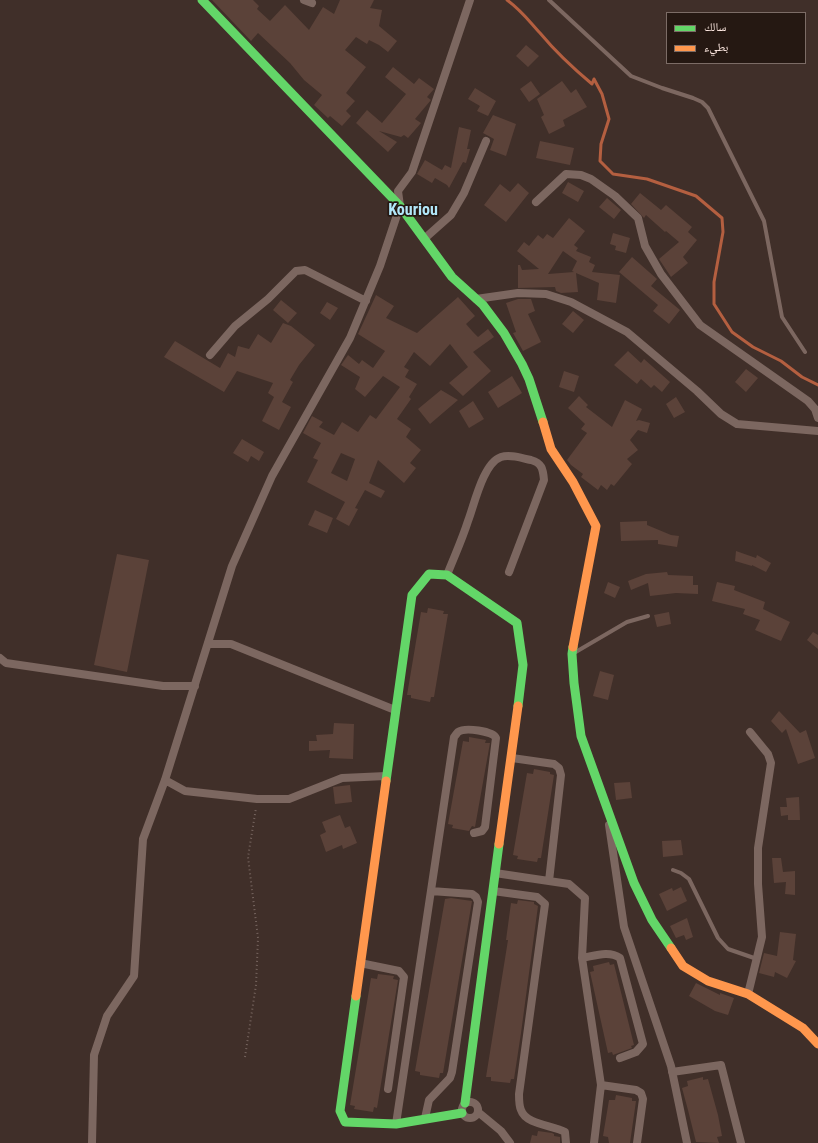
<!DOCTYPE html>
<meta charset="utf-8">
<style>
body{margin:0}
#map{position:relative;width:818px;height:1143px;overflow:hidden;background:#402f29;font-family:"Roboto Condensed","Noto Naskh Arabic",sans-serif}
canvas{display:block}
.legend{position:absolute;left:666px;top:12px;width:140px;height:52px;box-sizing:border-box;background:#251812;border:1px solid #7c6c66;margin:0;padding:5px 7px;list-style:none;font-size:12px;color:#ffeae3}
.legend li{display:flex;align-items:center;gap:8px;height:20px}
.legend b{width:20px;border:1px solid #7c6c66}
</style>
<div id="map">
<canvas width="818" height="1143"></canvas>
<ul class="legend">
<li><b style="height:5px;background:#63d668"></b>سالك</li>
<li><b style="height:5px;background:#ff974d"></b>بطيء</li>
</ul>
</div>
<script>
const context = document.querySelector('canvas').getContext('2d');
context.lineJoin = 'round';
function stroke(path, color, width, dash) { context.strokeStyle = color; context.lineWidth = width; context.lineCap = dash ? 'butt' : 'round'; context.setLineDash(dash || []); context.stroke(path); }
function paint(path, color) { context.fillStyle = color; context.fill(path, 'evenodd'); }
function write(font, color, halo, rows, align = 'center') {
  context.font = font + ' "Roboto Condensed",sans-serif'; context.lineWidth = 3.5; context.setLineDash([]); context.textBaseline = 'middle'; context.strokeStyle = halo; context.fillStyle = color; for (const [text, x, y, turn = 0] of rows) {
    context.save(); context.translate(x, y); context.rotate((+turn || 0) * Math.PI / 180); context.textAlign = isNaN(turn) ? turn : align; if (halo) context.strokeText(text, 0, 0); context.fillText(text, 0, 0); context.restore();
  }
}
stroke(new Path2D(`
 M507 0C521 10 529 21 540 33 555 51 574 69 592 84L594 79 602 94 609 119 601 144 600 161 613 174 647 179 696 196 722 218 723 232 714 282V304L732 332 753 347 781 361 802 377 818 385`), '#b45f40', 3);
paint(new Path2D(`
 M212 0H253L259 6 257 9 270 21 285 5 309 30 323 7 334 14 340 0H374L370 8 382 10 379 26 397 41 388 52 379 45 369 40 367 44 356 37 345 50 366 67 346 93 355 101 346 111 351 116 342 126 330 116 328 118 314 105 322 95 304 80 290 63 258 33 251 41Z
 M526 45 539 56 528 67 516 56Z
 M393 67 414 84 419 78 434 89 427 97 431 100 415 119 421 123 408 138 404 135 401 137 379 131 397 142 388 152 356 123 367 110 382 123 406 94 385 77Z
 M531 81 540 94 529 102 520 89Z
 M562 81 571 93 576 89 587 107 563 120 565 126 549 134 541 117 544 115 537 99Z
 M475 88 496 101 488 116 477 111 480 106 468 99Z
 M493 115 516 124 506 156 490 150 494 139 483 133Z
 M459 127 471 130 467 149H470L466 163 463 162 449 188 447 185 435 178 432 183 417 174 425 160 442 170 445 165 451 168Z
 M540 141 574 148 570 165 536 158Z
 M568 182 584 191 578 202 562 193Z
 M518 183 529 193 506 222 484 205 500 184 510 192Z
 M640 193 661 210 666 205 692 227 688 232 697 240 683 257 688 263 671 277 659 259 679 242 666 231 665 232 646 215 644 218 631 204Z
 M607 198 621 210 614 219 599 207Z
 M569 218 585 231 574 245 578 248 576 251 591 257 589 262 595 265 592 272 620 275 616 303 597 300 599 283 576 273 578 292 561 293 556 291 555 287 518 288V265H520L522 270 539 269 517 251 524 242 529 246 538 235 543 239 547 234 553 238ZM563 251 577 261 572 271 574 272 548 274Z
 M613 233 630 238 626 253 615 250 616 246 610 244Z
 M632 257 657 279 651 286 680 310 669 324 653 311 658 305 619 272Z
 M376 295 394 306 386 318 417 333 458 297 475 316 466 324 473 332 478 337 488 329 494 337 473 352 491 371 463 396 449 383 468 367 450 344 430 366 414 352 404 367 409 370 405 377 417 384 409 397 411 399 397 419 411 429 406 437 421 450 410 463 416 468 404 483 378 460 369 483 385 491 381 498 365 490 355 508 358 509 349 526 336 519 345 502 307 482 318 460 313 458 321 443 303 433 312 416 323 422 319 427 334 435 342 422 358 432 370 415 376 419 400 387 383 376 365 397 355 389 360 377 341 365 348 355 359 364 362 360 373 368 385 351 358 334ZM341 453 355 459 347 481 331 473Z
 M518 299H531L535 311 528 314 541 342 523 351 513 333 516 332 506 303Z
 M281 300 297 313 288 323 273 310Z
 M327 302 338 308 330 320 320 313Z
 M573 311 584 320 573 333 562 324Z
 M283 323 291 326 315 345 299 365 290 380 293 382 282 402 291 407 279 430 262 421 274 397 268 393 273 383 237 371 224 392 164 357 175 341 220 368 228 353 235 357 238 346 249 349 258 334 271 343Z
 M628 351 641 363 644 359 670 382 662 392 654 385 651 388 641 379 637 384 614 365Z
 M746 369 758 378 746 392 735 382Z
 M564 371 579 376 574 392 559 387Z
 M512 376 522 393 498 408 488 392Z
 M441 390 458 400 430 424 418 409Z
 M579 396 588 405 586 407 612 427 625 400 642 409 636 421 639 420 650 423 647 433 638 430 630 440 638 450 627 459 632 464 614 486 611 484 607 490 601 485 598 490 581 477 583 474 571 465 567 460 587 433 581 429 585 424 568 408Z
 M676 397 685 412 674 418 666 404Z
 M473 401 484 419 469 428 459 411Z
 M242 439 264 452 259 461 251 456 248 462 233 453Z
 M315 510 333 518 327 533 308 525Z
 M647 521V525L671 535 679 536 677 547 658 544V540L621 541 620 522Z
 M736 551 756 558 757 555 771 563 766 572 752 565V566L735 561Z
 M117 554 149 560 127 672 94 665Z
 M667 572 668 575 693 576V585H698V594L676 593 650 596 648 583 631 590 628 581 646 574Z
 M608 582 620 587 615 598 604 593Z
 M717 582 735 586 734 590 765 602 763 609 790 622 781 641 755 630 760 620 743 614 745 609 712 601Z
 M428 608 444 611 443 614H448L434 697H431L430 702 411 698V695H407L421 612 427 613Z
 M669 612 671 624 657 627 654 615Z
 M813 632 818 635V649L807 640Z
 M600 671 614 675 608 700 593 696Z
 M779 711 800 733 806 730 815 758 798 764 786 729 782 733 771 721Z
 M334 723 354 724 353 759 329 758 330 750 309 751V741H317L316 735 333 734Z
 M469 737 486 740 485 743H490L475 827 472 826 469 831 452 828 453 825 448 824 463 741 469 742Z
 M534 769 550 772V774L554 775 541 858H538L537 862 517 859 518 856 513 855 527 773 533 774Z
 M630 782 632 798 616 800 614 783Z
 M350 785 352 802 335 804 333 787Z
 M799 797 800 820H788V815L781 816 780 807H787L786 798Z
 M340 815 345 828 350 826 357 843 343 849 342 845 326 852 320 835 326 832 322 822Z
 M681 840 683 855 663 857 662 841Z
 M772 858H781L783 872 795 871V895L785 894 786 882 774 883Z
 M681 887 687 901 667 911 659 894 672 888 673 891Z
 M451 898 472 901 443 1073H440L439 1078 420 1075V1072L415 1071 445 899Z
 M518 900 534 902V904L538 906 521 1033 514 1079H511L510 1083 491 1081V1077H486L508 940H506L511 903 517 904Z
 M687 918 693 937 686 940 684 935 676 938 670 926Z
 M780 932 796 934 793 960 796 961 787 978 775 972 774 977 759 973 764 953 777 956Z
 M609 962 610 965 614 964 634 1045 631 1046 632 1048 613 1055 612 1052 608 1053 590 972 594 971 593 966Z
 M378 974 394 976 393 979 398 980 377 1108 374 1107 373 1112 354 1109 355 1106 350 1105 371 978 377 979Z
 M696 983 720 995V993L734 998 728 1015 715 1011 689 996Z
 M703 1077V1080L708 1079 718 1115 722 1136 717 1137 719 1143 696 1142 688 1110 682 1088 688 1086 687 1081Z
 M616 1095 632 1098V1101H636L630 1143H609L608 1137 603 1136 609 1100H615Z
 M538 1131 552 1133 554 1134V1136L560 1137V1143H530L532 1135 537 1136Z`), '#5b4239');
stroke(new Path2D(`
 M245 1057 256 985 258 938 248 857 256 808`), '#76655f', 2, [1, 3]);
stroke(new Path2D(`
 M549 0 631 76 662 88 693 98 702 102 708 108 764 221 782 317 805 352
 M574 653 627 622 648 616
 M673 870 681 873 689 879 718 938 728 949 757 959`), '#7c6760', 4);
stroke(new Path2D(`
 M304 0 312 3
 M536 202 566 174 581 175 591 179 615 196 638 218 645 246 661 274 700 325 808 401 815 409 818 418
 M424 239 451 215 464 193 486 141
 M476 299 518 293 546 294 571 302 627 332 697 391 721 414 737 424 818 431
 M210 355 235 326 268 299 296 271 305 270 366 301
 M447 575C454 557 462 540 468 521 474 506 483 463 501 457 510 454 521 458 531 460 542 463 543 469 544 480L509 572
 M208 644H231L395 710
 M0 658 6 663 163 686H195
 M512 758 554 764 559 768 561 775 549 881
 M165 780 185 791 257 799H289L342 778 386 776
 M609 825 624 927 671 1066 687 1143
 M495 873 569 884 585 898 582 958 601 1085 594 1143
 M493 891 537 897 545 904 519 1094C519 1099 519 1106 521 1110 526 1125 553 1125 565 1132L566 1143
 M582 958C594 956 609 950 620 958L643 1044 636 1052 620 1058
 M360 963 399 971 404 977 388 1089
 M748 994 762 937 758 884V848L771 763 768 754 750 732
 M672 1072 721 1065 741 1143
 M601 1085 636 1090 641 1093 643 1099 637 1143
 M462 1110a8 8 0 1 1 16 0a8 8 0 1 1-16 0Z
 M478 1112 501 1131 510 1143
 M425 1118 429 1100 450 1078 452 1072 478 902 476 897 472 894 431 891
 M396 1124 454 737C455 736 457 733 458 732 465 727 493 731 496 738L485 827 482 831 474 833
 M92 1143 94 1055 107 1016 134 976 143 839 165 780 232 566 272 476 350 338 380 266 400 206 398 191 412 172 470 0`), '#7c6760', 8);
stroke(new Path2D(`
 M202 0 400 206 452 277 483 305 504 333 522 364 529 379 543 422
 M573 647 572 654 574 683 581 736 634 883 652 920 671 948
 M386 781 412 595 429 574 447 575 517 623 523 665 518 706
 M356 996 340 1111 345 1122 396 1124 462 1113
 M465 1103 499 844`), '#63d668', 9);
stroke(new Path2D(`
 M543 422 551 449 573 482 596 526 573 647
 M499 844 518 706
 M671 948 683 966 708 981 748 994 803 1028 818 1044
 M356 996 386 781`), '#ff974d', 9);
write('bold 16px', '#b2e7f9', '#251812', [
 ["Kouriou",413,211]
]);
</script>
